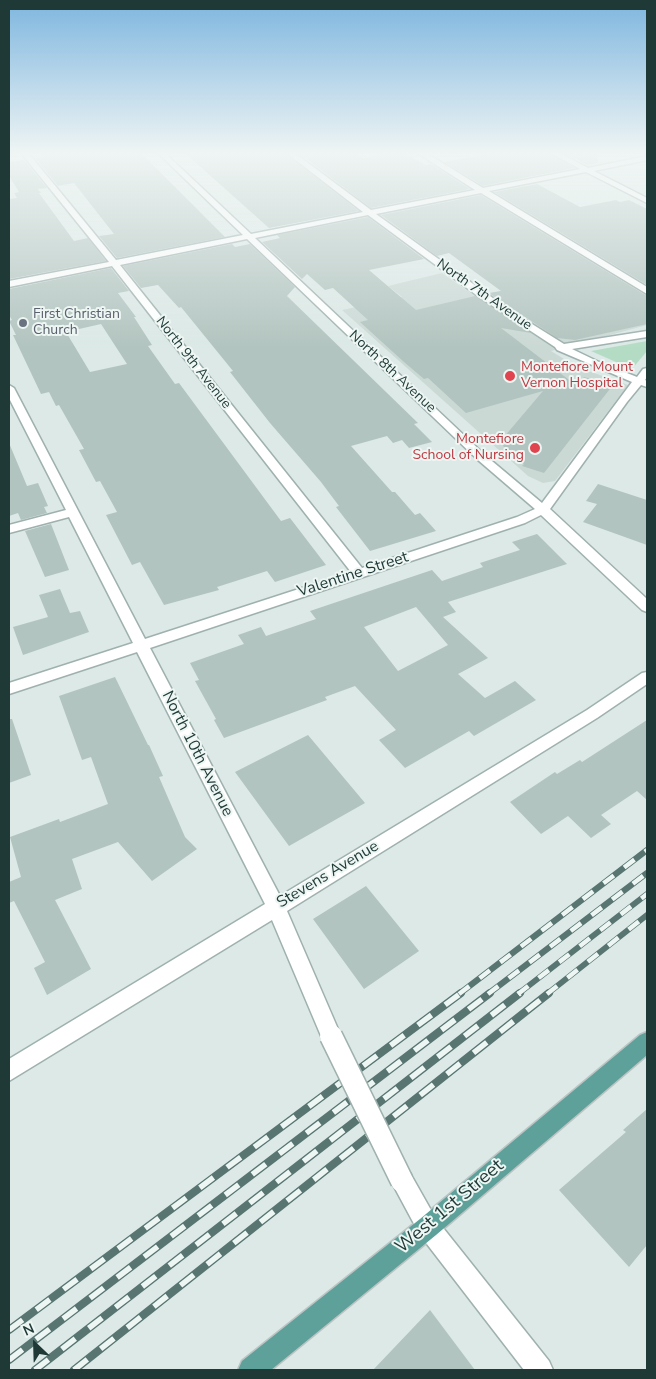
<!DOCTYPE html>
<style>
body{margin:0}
#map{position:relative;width:656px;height:1379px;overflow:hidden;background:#dce9e6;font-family:"Nunito Sans",sans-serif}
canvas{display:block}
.frame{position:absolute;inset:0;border:10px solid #1e3936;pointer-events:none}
.north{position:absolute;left:10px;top:1319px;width:50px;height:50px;-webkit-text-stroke:4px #edf6f3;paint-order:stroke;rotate:336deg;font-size:14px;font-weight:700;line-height:20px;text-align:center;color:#1e3936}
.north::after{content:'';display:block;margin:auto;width:18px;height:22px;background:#1e3936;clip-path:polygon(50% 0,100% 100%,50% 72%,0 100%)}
</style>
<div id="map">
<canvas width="656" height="1379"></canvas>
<div class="frame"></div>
<div class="north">N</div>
</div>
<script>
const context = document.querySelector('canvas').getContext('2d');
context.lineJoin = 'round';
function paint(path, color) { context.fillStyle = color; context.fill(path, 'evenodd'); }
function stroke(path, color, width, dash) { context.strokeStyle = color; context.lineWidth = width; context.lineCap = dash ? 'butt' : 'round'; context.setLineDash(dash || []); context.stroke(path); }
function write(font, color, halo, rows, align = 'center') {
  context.font = font + ' "Nunito Sans",sans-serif'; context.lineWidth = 4; context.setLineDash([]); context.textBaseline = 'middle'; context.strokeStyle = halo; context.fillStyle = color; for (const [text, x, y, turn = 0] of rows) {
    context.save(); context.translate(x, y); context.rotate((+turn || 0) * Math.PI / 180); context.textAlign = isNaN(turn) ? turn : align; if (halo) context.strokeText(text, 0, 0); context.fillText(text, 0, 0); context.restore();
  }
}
paint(new Path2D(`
 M596 268 647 298V325L551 351 577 367 628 385 555 481 543 483 528 476 342 310 402 297 388 286 442 273 476 297Z`), '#cbd9d5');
paint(new Path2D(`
 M647 341V351L632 369 591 351Z`), '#b4dcc5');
paint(new Path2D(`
 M41 154H142L225 237 117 258 99 236 114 234 74 183 58 186 35 158 43 157Z
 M186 154H286L359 211 269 228Z
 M300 154H358L362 158 381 154H406L426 165 431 164 470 189 371 208Z
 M486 154H551L574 168 483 186 444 162Z
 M567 154H597L598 163 587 165Z
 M24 160 47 188 38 189 41 193H39L74 241 88 238 106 261 9 279V199L17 198 14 193 19 192 9 176V162Z
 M537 184 580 207 616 200 620 202 629 200 647 209V285L494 192Z
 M481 195 647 296V324L575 340 557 338 489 293 501 291 449 253 437 256 381 215Z
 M368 217 424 259 369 270 416 310 475 296 531 333 501 328 577 386 584 377 613 385 544 473 522 466 524 464 506 452 502 443 504 437 543 391 466 413 428 378 424 379 404 362 360 322 368 320 333 288 325 290 307 274 302 279 262 242 280 238 277 235Z
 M232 244 235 247 250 244 295 287 287 296 418 423 414 424 432 442 409 448 402 440 393 443 387 436 351 446 392 492H395L415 515 420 513 436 531 370 551 336 507 339 506 321 482 270 423 230 372 233 371 181 307 179 308 158 285 141 288 123 266Z
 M111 268 129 291 118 293 136 317H134L152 345 148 346 175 384 179 383 281 521 290 518 326 565 275 582 267 571 217 587 219 590 164 605 140 562 132 565 106 515 117 512 100 481 96 482 79 450 84 449 59 405 56 406 49 392 41 394 13 335H16L9 321 12 320 9 315V289ZM101 324 127 364 90 372 66 332Z
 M9 443 27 486 38 483 48 506 44 507 47 513 21 520 18 513 9 516Z
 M598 484 647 500V545L583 522 597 504 586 501Z
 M51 524 69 570 45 577 25 531Z
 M537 534 567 564 448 602 456 612 443 617 488 658 458 674 485 698 515 681 536 700 474 736 469 731 405 768 379 740 396 730 355 686 325 697 327 700 224 738 214 720 216 719 195 681 199 680 190 663 244 644 238 635 261 627 266 636 316 619 310 611 432 570 442 581 483 567 480 563 520 550 512 542ZM416 607 448 645 398 671 364 627Z
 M60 589 70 613 80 611 89 632 23 655 13 627 48 617 39 595Z
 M115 677 148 745H149L163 776 159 777 185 837 197 849 152 881 118 842 72 859 82 889 55 900 91 969 47 995 34 968 45 962 14 901 9 903V882L21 877 10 837 59 819 60 822 108 804 91 757 82 760 59 696Z
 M9 719H12L31 775 9 783Z
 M647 720V800L637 791 601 815 611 824 591 838 568 816 541 834 510 802 555 772 557 774 580 760 582 762Z
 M308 735 365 803 289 846 235 772Z
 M366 886 419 951 364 989 313 919Z
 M647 1109V1245L629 1267 559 1190 626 1132 623 1130Z
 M430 1310 475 1370H373Z`), '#b2c4bf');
const minor = new Path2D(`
 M22 154H29L116 260 243 235 159 154H166L251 234 363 212 288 154H296L371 210 475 190 419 154H428L483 188 580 169 553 154H562L588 168 647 156V160L594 171 647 198V203L586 172 489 191 647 287V294L481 193 376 214 508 309 564 344 647 331V337L572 349 599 362 637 377 643 369 647 368V377L645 380 647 381V387L641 385 627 402 550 509 647 599V612L642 610 541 515 525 523 150 648 280 896 587 710 642 673 647 672V684L597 718 287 911 341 1036 338 1043 331 1046 324 1043 272 920 9 1081V1059L265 904 137 652 9 694V683L133 643 69 517 9 533V525L66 510 9 398V385L14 388 145 639 351 572 112 266 9 287V281L109 262ZM368 215 479 297 555 347 557 350 632 382 542 503 486 456 255 238ZM247 239 478 460 535 509 517 517 362 568 120 265Z
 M402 1170 410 1173 436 1219 549 1361 553 1370H524L420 1235 391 1181 394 1173Z`);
const major = new Path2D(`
 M647 1032V1055L436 1235 271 1370H238L242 1361 420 1219 640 1035Z`);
stroke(minor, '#9fb1ae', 3);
stroke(major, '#bcc4c3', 3);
paint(minor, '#fff');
paint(major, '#5ea19a');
const railFar1 = new Path2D(`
 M459 994 647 850
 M488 994 647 873
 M518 994 647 894
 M547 994 647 915`);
const rail = new Path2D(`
 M9 1330 461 993
 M9 1360 490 993
 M35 1370 520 993
 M74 1370 549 993`);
stroke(railFar1, '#587572', 6);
stroke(rail, '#587572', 8);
stroke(railFar1, '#edf6f3', 4.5, [13]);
stroke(rail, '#edf6f3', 5.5, [17]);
const minorBridge = new Path2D(`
 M331 1036 402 1181`);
stroke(minorBridge, '#9fb1ae', 25, []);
stroke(minorBridge, '#fff', 22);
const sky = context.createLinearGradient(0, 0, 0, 348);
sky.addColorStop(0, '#7eb6df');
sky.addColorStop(0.44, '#eff5f4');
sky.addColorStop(1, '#eff5f400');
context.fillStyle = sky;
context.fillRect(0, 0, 656, 348);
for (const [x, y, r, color] of [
 [23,323,5,"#6b7280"],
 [510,376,6,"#e0444e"],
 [535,448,6,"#e0444e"]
]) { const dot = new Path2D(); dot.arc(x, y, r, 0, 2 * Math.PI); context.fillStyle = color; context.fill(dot); stroke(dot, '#edf6f3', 2); }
write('14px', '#1e3936', '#edf6f3', [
 ["North 7th Avenue",484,295,35],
 ["North 9th Avenue",193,363,52],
 ["North 8th Avenue",392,372,43]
]);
write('14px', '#5b616d', '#edf6f3', [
 ["First Christian",33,315],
 ["Church",33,331]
], 'left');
write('14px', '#be3a42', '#edf6f3', [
 ["Montefiore Mount",521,368],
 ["Vernon Hospital",521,384],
 ["Montefiore",524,440,"right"],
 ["School of Nursing",524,456,"right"]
], 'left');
write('16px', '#1e3936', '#edf6f3', [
 ["Valentine Street",353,575,-18],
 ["North 10th Avenue",197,754,63],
 ["Stevens Avenue",328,875,-31]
]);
write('19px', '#1e3936', '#edf6f3', [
 ["West 1st Street",450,1207,-40]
]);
</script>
